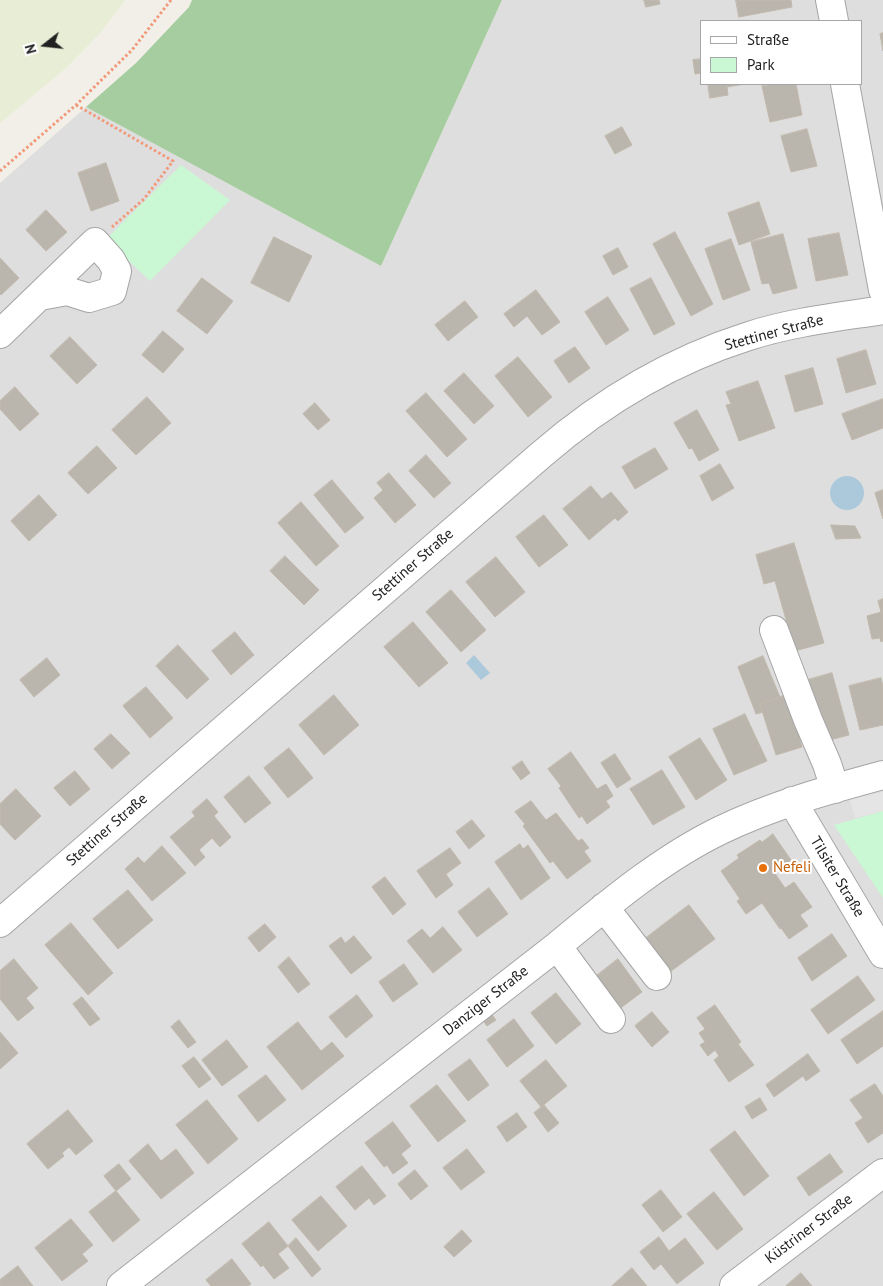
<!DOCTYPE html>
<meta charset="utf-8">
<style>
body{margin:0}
#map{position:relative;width:883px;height:1286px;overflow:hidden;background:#f1efe8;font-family:"PT Sans",sans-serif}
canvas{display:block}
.legend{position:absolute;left:700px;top:20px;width:162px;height:65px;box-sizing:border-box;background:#fff;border:1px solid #a6a6a6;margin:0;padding:6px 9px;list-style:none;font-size:15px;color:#212121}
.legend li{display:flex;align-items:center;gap:10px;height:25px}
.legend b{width:25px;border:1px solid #a6a6a6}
.north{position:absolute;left:20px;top:20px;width:50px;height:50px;-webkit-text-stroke:4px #fff;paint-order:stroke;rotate:254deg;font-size:14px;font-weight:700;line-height:20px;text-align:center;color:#212121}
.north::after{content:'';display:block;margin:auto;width:18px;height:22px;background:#212121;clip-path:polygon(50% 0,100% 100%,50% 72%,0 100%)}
</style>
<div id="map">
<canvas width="883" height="1286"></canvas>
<ul class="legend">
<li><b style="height:6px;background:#fff"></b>Straße</li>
<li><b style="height:14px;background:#caf7d4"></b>Park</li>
</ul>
<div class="north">N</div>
</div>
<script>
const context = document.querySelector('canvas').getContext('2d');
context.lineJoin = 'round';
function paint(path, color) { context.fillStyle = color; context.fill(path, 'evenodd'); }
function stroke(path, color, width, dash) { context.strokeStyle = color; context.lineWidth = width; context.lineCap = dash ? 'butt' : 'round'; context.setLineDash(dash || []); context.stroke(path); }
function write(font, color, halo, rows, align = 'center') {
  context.font = font + ' "PT Sans",sans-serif'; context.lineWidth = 4; context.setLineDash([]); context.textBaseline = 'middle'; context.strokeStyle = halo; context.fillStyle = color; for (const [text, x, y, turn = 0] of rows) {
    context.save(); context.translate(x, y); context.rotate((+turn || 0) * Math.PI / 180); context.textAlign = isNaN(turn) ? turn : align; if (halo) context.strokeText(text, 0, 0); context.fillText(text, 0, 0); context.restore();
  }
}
paint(new Path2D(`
 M502 0H883V1286H0V183L86 107 381 266ZM702 21H862V84H702Z`), '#dfdede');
paint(new Path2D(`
 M0 0H125L101 32 66 68 0 123Z`), '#e8eed5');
paint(new Path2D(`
 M192 0H502L381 266 86 107 136 63 189 7Z`), '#a6cda0');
paint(new Path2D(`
 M181 165 230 200 150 281 106 239Z
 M883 811V898L834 825Z`), '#caf7d4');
paint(new Path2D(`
 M883 792V811L855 818 850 800Z`), '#e5e5e5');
paint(new Path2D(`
 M830 493a17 17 0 1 1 34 0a17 17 0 1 1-34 0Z
 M474 655 490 673 481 680 466 663Z`), '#acc9db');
const building = new Path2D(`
 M644 0H659L660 4 646 7Z
 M736 0H791L792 7 739 17Z
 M883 33V51L880 34Z
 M702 59V73L695 74 693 60Z
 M708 84H745L727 87 728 95 710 98Z
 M775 84H796L802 115 770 122 762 86Z
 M622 127 632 145 615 154 605 136Z
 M807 129 817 166 791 172 781 136Z
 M106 163 119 201 91 211 78 173Z
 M759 202 770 234 739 245 728 213Z
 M46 210 67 232 46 251 26 230Z
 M675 232 713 304 691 316 653 244Z
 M839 233 848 275 816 281 808 239Z
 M783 234 797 288 773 294 769 283 762 284 751 242Z
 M274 237 312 256 289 302 251 283Z
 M731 239 750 290 723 300 705 249Z
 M618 248 628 267 613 275 603 256Z
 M0 258 19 278 1 295 0 294Z
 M202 278 233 301 207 334 177 311Z
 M651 278 675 324 654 335 630 289Z
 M536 290 560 322 542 335 527 316 514 327 504 314Z
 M608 297 629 330 606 345 585 312Z
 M465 301 478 317 448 341 435 325Z
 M163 331 184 349 163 373 142 355Z
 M70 337 97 365 77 384 50 356Z
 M575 347 590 368 569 383 554 361Z
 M866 350 876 384 846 393 837 359Z
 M518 357 552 397 528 417 495 376Z
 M813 368 823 404 795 412 785 376Z
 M464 373 494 406 474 424 444 391Z
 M758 381 775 428 739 441 726 405 731 404 726 392Z
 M15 387 39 414 20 431 0 409V401Z
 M426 393 467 439 447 457 406 411Z
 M147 397 171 423 136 455 112 430Z
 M883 399V428L852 440 842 414Z
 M315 403 330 420 318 430 303 414Z
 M697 410 719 450 699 461 692 448 689 449 674 423Z
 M97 446 117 468 88 494 68 473Z
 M655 448 668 469 635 489 622 467Z
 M426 455 451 483 434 498 409 471Z
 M720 464 734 488 712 501 700 476Z
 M389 473 416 505 395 523 374 498 383 490 377 483Z
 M332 480 364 518 345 533 314 495Z
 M591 486 602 499 611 492 628 512 618 521 615 518 589 540 563 509Z
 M883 490V519L875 493Z
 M39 495 57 515 29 541 11 521Z
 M301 502 339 546 316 566 278 523Z
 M544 515 568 545 539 567 516 537Z
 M831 525 855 526 861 538 836 539Z
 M794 543 824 643 795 651 775 581 764 584 756 555Z
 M285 556 319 590 304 605 270 571Z
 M496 557 525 592 495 617 466 582Z
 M451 590 486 630 461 652 426 612Z
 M883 599V641L881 642 880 638 872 639 867 616 881 612 878 601Z
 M413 622 448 663 419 687 384 647Z
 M235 632 254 655 231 675 212 651Z
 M178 645 209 679 187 699 156 666Z
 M763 656 780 697 760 704 763 712 756 714 738 667Z
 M47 658 60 675 34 697 20 680Z
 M832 673 849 735 822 742 804 681Z
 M881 678 883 686V725L860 730 849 686Z
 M146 687 173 718 150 738 123 706Z
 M334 695 359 725 324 755 299 725Z
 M786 695 802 747 776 755 760 704Z
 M745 714 767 761 734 775 713 729Z
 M111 734 130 753 112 769 94 749Z
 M700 738 727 780 696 800 669 757Z
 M289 748 313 778 288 798 264 768Z
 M571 752 597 789 606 784 613 796 606 801 610 807 587 824 582 816 579 818 559 788 561 786 548 769Z
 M615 754 631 779 617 788 601 763Z
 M522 761 530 773 521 780 512 768Z
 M662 770 685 807 653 825 630 789Z
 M75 771 90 789 70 806 54 788Z
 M249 776 271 803 245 823 224 797Z
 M16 789 41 816 15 840 0 824V804Z
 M207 799 218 812 214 816 231 837 220 847 212 838 199 850 205 857 195 866 170 837 195 816 192 812Z
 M531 801 546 820 556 813 578 841 582 839 589 848 584 851 591 861 567 879 553 861 550 863 523 826 525 824 515 812Z
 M472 820 485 836 469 849 456 832Z
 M773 834 791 860 774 872 785 888 794 882 812 907 800 915 808 926 789 939 781 928 780 929 762 903 746 914 737 901 740 899 721 871 739 858 737 855 760 840 762 842Z
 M520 844 523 849 528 845 550 878 521 900 495 862Z
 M162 846 186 873 152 901 125 869 138 857 144 863Z
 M450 848 461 863 446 874 453 885 436 898 417 871Z
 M385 877 406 904 393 915 372 887Z
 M489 888 508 914 477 937 458 912Z
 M128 890 153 920 118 949 93 919Z
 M689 905 715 939 667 974 642 941Z
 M71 923 113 973 88 995 45 945Z
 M265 924 276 937 259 952 248 938Z
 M443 927 462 950 433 973 407 941 422 929 430 938Z
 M832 934 847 956 812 981 798 958Z
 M354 936 372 958 351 974 329 946 341 937 345 943Z
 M289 957 310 984 298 993 278 967Z
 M14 959 38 988 26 998 34 1008 18 1021 0 999V971Z
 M618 959 642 992 614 1013 595 977Z
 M404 964 418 984 393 1002 379 982Z
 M858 976 875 1000 828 1034 811 1010Z
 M556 993 581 1024 556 1044 531 1013Z
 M357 995 373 1016 346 1038 329 1017Z
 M82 997 100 1019 90 1026 73 1004Z
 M715 1005 741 1042 738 1044 754 1065 729 1082 714 1060 719 1056 715 1050 708 1056 700 1045 705 1042 699 1033 705 1029 697 1018Z
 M883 1011V1046L857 1064 841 1040Z
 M490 1012 496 1020 487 1026 481 1018Z
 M652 1012 669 1032 652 1047 635 1026Z
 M514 1019 534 1046 507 1067 487 1040Z
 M179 1020 196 1042 188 1048 171 1027Z
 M298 1022 321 1051 332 1042 344 1056 302 1090 267 1047Z
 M0 1032 18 1053 0 1069Z
 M227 1040 248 1067 222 1086 202 1060Z
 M808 1054 820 1071 806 1081 803 1076 774 1097 766 1085Z
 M194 1057 211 1079 199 1088 182 1066Z
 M470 1059 489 1085 468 1101 448 1075Z
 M546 1060 567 1086 541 1107 520 1081Z
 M266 1075 286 1100 258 1122 238 1096Z
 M875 1084 883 1096V1133L868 1143 855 1123 863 1118 850 1100Z
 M437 1085 466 1121 438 1142 410 1106Z
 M760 1098 767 1110 752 1119 745 1107Z
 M207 1100 238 1139 208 1164 176 1125Z
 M544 1105 559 1123 548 1132 534 1113Z
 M68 1110 93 1141 76 1155 69 1147 62 1153 64 1156 48 1169 27 1144Z
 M517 1113 527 1127 507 1142 497 1127Z
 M393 1122 411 1146 401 1154 408 1163 393 1174 387 1165 384 1167 365 1143Z
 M735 1131 769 1176 744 1196 710 1150Z
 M148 1144 161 1161 176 1149 194 1173 161 1199 129 1161Z
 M467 1149 485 1172 461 1190 443 1168Z
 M830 1154 843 1172 809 1196 797 1178Z
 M119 1164 131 1179 116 1191 104 1176Z
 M362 1166 386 1196 374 1205 369 1198 355 1210 336 1187Z
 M415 1170 428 1186 411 1200 398 1184Z
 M661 1190 682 1217 663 1232 642 1205Z
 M116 1191 140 1220 113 1242 89 1212Z
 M714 1192 743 1229 717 1250 687 1214Z
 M321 1196 347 1226 318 1251 292 1220Z
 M71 1219 93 1245 82 1254 88 1261 62 1281 35 1248Z
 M269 1222 288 1246 278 1254 289 1268 274 1279 263 1265 261 1267 242 1244Z
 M462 1230 472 1241 454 1257 444 1247Z
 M659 1237 669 1251 685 1238 704 1263 677 1284 661 1264 654 1270 640 1252Z
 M296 1238 321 1269 312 1277 288 1246Z
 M232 1259 251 1284 248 1286H211L206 1280Z
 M18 1266 33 1286H0V1280Z
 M632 1268 647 1286H612Z
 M801 1273 812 1286H786Z`);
paint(building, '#bab6ae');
stroke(building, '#c2b9ac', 1);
const minor = new Path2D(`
 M830 0 834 21
 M845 84 883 290
 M0 334 95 242 111 260 117 271 112 291 89 298 67 291 40 296
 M774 630 808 720 827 764 835 789
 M792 801 883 954
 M604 907 657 976
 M0 923 542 454C602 402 673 360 749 336 792 322 838 317 883 310
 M557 946 611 1019
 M121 1286 557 946C608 904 661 859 721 830 773 805 828 790 883 775
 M734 1286 883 1173`);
stroke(minor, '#a5a5a5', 30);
stroke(new Path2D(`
 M76 105 173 161 144 199 112 227
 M0 171 76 105 132 50 171 0`), '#f19979', 3, [2.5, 2.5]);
stroke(minor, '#fff', 28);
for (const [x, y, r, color] of [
 [763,868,5,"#e8710a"]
]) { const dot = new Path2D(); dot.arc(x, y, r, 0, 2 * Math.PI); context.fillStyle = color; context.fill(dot); stroke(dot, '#fff', 2); }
write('15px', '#212121', '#fff', [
 ["Stettiner Straße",774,333,-15],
 ["Stettiner Straße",413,565,-41],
 ["Stettiner Straße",107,830,-41],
 ["Tilsiter Straße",837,877,59],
 ["Danziger Straße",486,1001,-38],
 ["Küstriner Straße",809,1229,-37]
]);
write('15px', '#c56008', '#fff', [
 ["Nefeli",773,868]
], 'left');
</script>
